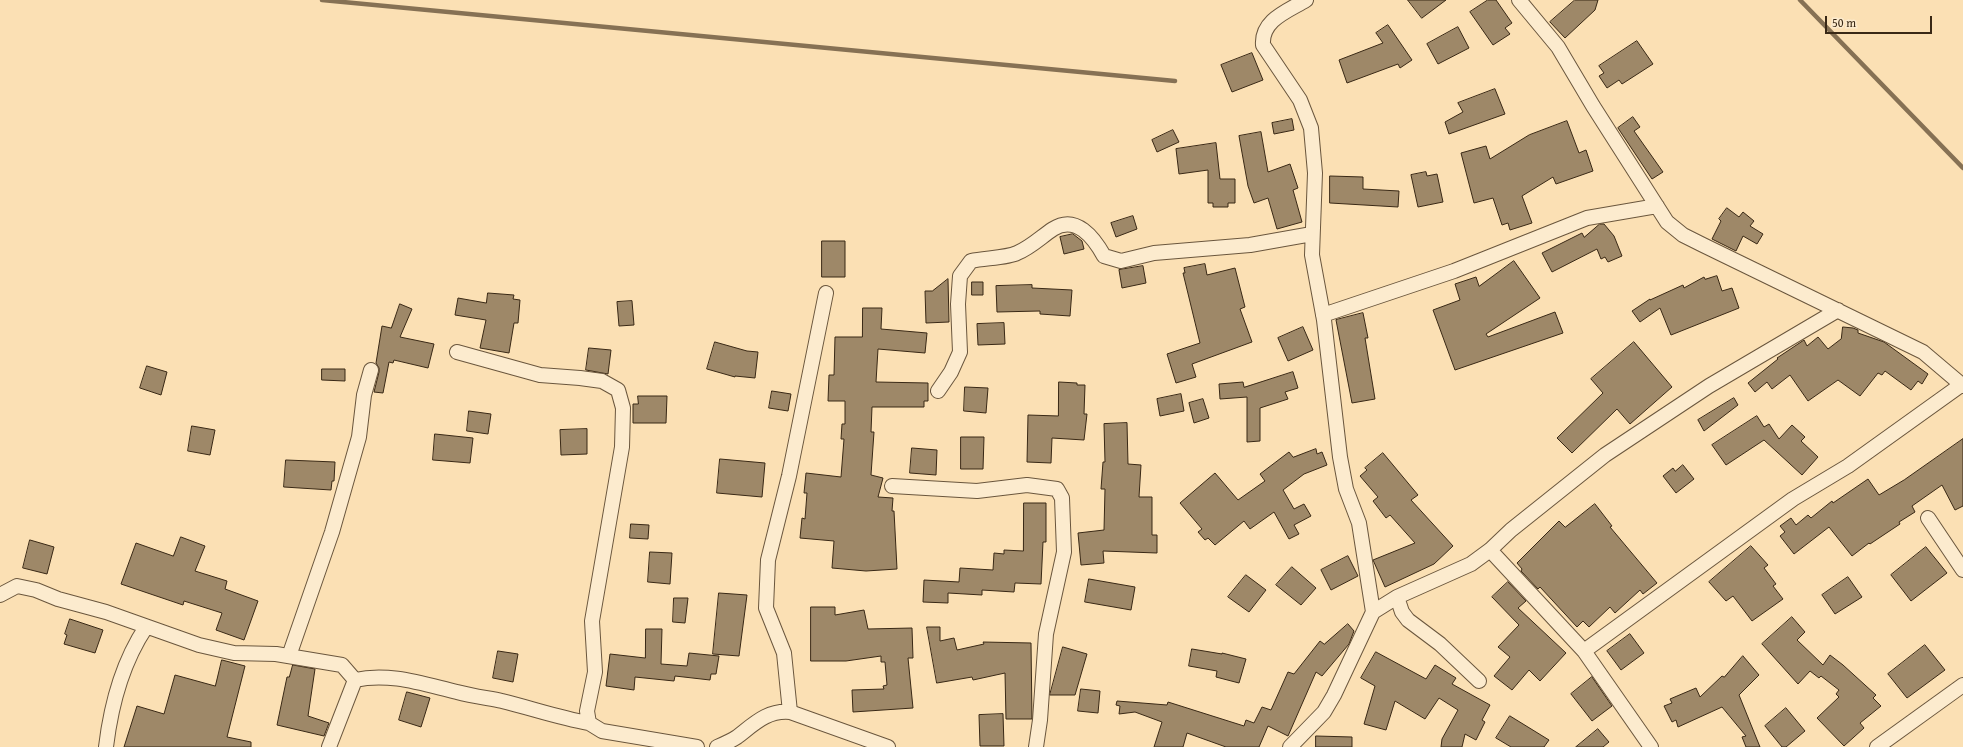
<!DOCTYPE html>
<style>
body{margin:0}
#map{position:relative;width:1963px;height:747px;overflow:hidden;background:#fbe0b4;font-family:"Gentium Book Plus",serif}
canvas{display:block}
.scale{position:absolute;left:1825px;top:16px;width:107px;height:18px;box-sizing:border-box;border:2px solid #392815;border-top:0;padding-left:5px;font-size:12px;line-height:14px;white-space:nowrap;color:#392815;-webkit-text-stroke:3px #fcebce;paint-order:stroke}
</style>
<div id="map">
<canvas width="1963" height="747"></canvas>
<div class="scale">50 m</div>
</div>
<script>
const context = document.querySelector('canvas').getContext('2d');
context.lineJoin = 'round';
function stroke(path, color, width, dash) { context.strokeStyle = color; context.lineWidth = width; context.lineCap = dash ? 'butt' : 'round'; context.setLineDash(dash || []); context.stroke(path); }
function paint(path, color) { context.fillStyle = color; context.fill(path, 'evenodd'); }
stroke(new Path2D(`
 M322 0 1175 81
 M1800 0 1963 168`), '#867154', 4.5);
const building = new Path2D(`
 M1408 0H1446L1422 18Z
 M1488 0H1496L1512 23 1505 28 1510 34 1493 45 1470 12Z
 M1575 0H1598L1595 10 1565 38 1550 22Z
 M1388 25 1412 60 1400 68 1398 64 1347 83 1339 60 1383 43 1376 33Z
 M1458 27 1469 48 1438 64 1427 44Z
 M1637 41 1653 64 1622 84 1619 80 1607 88 1599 76 1604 73 1599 66Z
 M1252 53 1263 80 1232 92 1221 65Z
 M1495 89 1505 114 1449 134 1445 122 1463 112 1458 103Z
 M1633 117 1640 127 1634 131 1663 172 1652 179 1618 128Z
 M1292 119 1294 130 1274 134 1272 123Z
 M1567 121 1579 153 1586 150 1593 171 1556 184 1553 177 1522 196 1532 223 1510 230 1508 223 1502 225 1493 198 1474 203 1461 153 1486 146 1490 159 1529 135Z
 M1173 130 1179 142 1157 152 1152 140Z
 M1261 132 1268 172 1290 164 1298 188 1293 190 1302 222 1277 229 1268 198 1254 203 1248 186 1239 136Z
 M1216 143 1220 179H1235V203H1228V207H1213V203H1208V170L1179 174 1176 149Z
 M1426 172 1427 176 1437 174 1443 202 1418 207 1411 175Z
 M1330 176 1363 177V189L1399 191 1398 207 1330 203Z
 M1727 208 1739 217 1743 212 1754 221 1750 226 1763 234 1757 244 1743 236 1736 251 1712 239 1721 221 1719 219Z
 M1133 216 1137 229 1116 237 1111 223Z
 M1600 224H1604L1614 236 1622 256 1608 262 1605 257 1601 259 1597 249 1552 272 1542 253 1582 233 1584 237Z
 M1073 234 1082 241 1084 249 1064 254 1060 237Z
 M822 241H845V277H822Z
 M1514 261 1540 298 1486 334 1488 337 1555 312 1563 333 1455 370 1433 310 1460 300 1455 284 1476 277 1479 286Z
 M1205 264 1207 275 1235 268 1245 307 1240 309 1252 342 1192 364 1196 377 1176 383 1167 354 1200 343 1183 273H1185L1184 268Z
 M1143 266 1146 283 1122 288 1119 270Z
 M1717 276 1722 291 1732 288 1739 308 1671 335 1660 308 1640 322 1632 311 1650 299V300L1683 285 1684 288 1704 277 1705 279Z
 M948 279 949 322 926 323 925 291H932Z
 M972 282H983V295H972Z
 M1032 285V288L1072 290 1070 316 1040 314V311L997 312 996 286Z
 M488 293 514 295 513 299 520 300 518 323H514L509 353 480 348 486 320 455 315 458 298 486 303Z
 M632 301 634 325 619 326 617 302Z
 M400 304 412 309 400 337 434 344 428 368 394 360 393 363 389 362 383 393 374 392 379 372V368L376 363 382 326 391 328Z
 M863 308H882L881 329 927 333 925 353 878 349 876 382 928 383V401H924V407H872L871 432H874L871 475 883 478 878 497 893 498 892 511H894L897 569 866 571 832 568 834 541 800 538 802 518 805 519 807 493H804L806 473 841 477 844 439H841L842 424H845V401H828L829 375H834L835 337H862Z
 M1363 313 1368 338H1365L1375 399 1352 403 1336 320Z
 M1004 323 1005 344 978 345 977 324Z
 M1303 327 1313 350 1288 361 1278 338Z
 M1843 327 1853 328 1858 330V333L1884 342 1928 374 1922 384 1918 381 1911 390 1885 371 1882 375 1878 373 1860 396 1838 380 1808 401 1790 375 1772 389 1767 382 1755 392 1748 383 1778 359 1777 358 1804 340 1807 346 1818 337 1828 349 1841 339Z
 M715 342 747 351 758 352 755 378 735 376V377L707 369Z
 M1634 342 1672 387 1630 424 1617 409 1572 453 1557 438 1603 393 1591 379Z
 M589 348 611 350 608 374 586 370Z
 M147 366 167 372 161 395 140 388Z
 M322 369H345V381L322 380Z
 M1293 372 1298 388 1285 392 1288 399 1260 408V441L1247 442V397L1220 399 1219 384 1243 382 1244 387Z
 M1059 382 1077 383V385H1085L1084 414H1087L1084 440 1052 438 1051 463 1027 462 1028 415 1058 416Z
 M965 387 988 388 986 413 964 411Z
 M772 391 791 394 788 411 769 408Z
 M1181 394 1184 411 1160 416 1157 399Z
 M638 396H667L666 423H633V404H638Z
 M1734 398 1738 405 1704 431 1698 420Z
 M1203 399 1209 418 1194 423 1189 403Z
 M469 411 491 414 488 434 467 431Z
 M1757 416 1764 427 1769 424 1779 439 1792 425 1805 437 1801 441 1818 457 1802 475 1764 440 1726 465 1712 445Z
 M1127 423 1128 464 1141 465 1139 497H1152V535H1157V553L1103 551 1104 563 1081 565 1078 533 1104 530 1105 489H1101L1103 462H1105L1104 424Z
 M192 426 215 430 210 455 188 451Z
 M587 429V454L561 455 560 430Z
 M435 434 473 438 470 463 433 460Z
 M961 437H984L983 469H961Z
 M1963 439V506L1955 510 1942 485 1912 506 1915 512 1899 522 1900 524 1870 544 1869 543 1852 556 1829 527 1794 554 1780 536 1785 532 1780 526 1791 518 1796 525 1808 515 1811 518 1832 501 1833 503 1868 479 1879 495 1904 480Z
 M912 448 937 450 936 475 910 473Z
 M1316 449 1317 454 1322 452 1327 465 1304 474 1283 490 1294 509 1304 504 1311 516 1294 525 1299 534 1289 539 1274 512 1250 529 1244 521 1215 545 1208 538 1205 540 1198 532 1202 529 1180 503 1215 473 1238 500 1265 481 1260 474 1289 452 1293 457Z
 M1383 453 1418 495 1411 500 1453 546 1434 564 1385 587 1373 560 1415 543 1390 515 1386 518 1373 501 1378 497 1360 476 1367 470 1365 468Z
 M720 459 765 463 762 497 717 493Z
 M286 460 335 462 334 481H332L331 490 284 487Z
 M1683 465 1694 479 1676 493 1663 476 1673 468 1675 471Z
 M1024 503H1046V542H1043L1041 584 1015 583 1014 592 982 590V595L948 593V603L923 602 924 580 959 582 960 568 993 570 994 553 1004 554V550L1023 551Z
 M1595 504 1612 526 1610 527 1657 583 1643 594 1640 590 1615 613 1610 607 1589 627 1583 621 1577 627 1540 587 1538 589 1521 571 1522 569 1517 563 1559 521 1565 527Z
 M631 524 649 525 648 539 630 538Z
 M181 537 205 546 195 571 227 581 225 589 258 601 244 640 216 630 222 613 184 601 183 605 121 584 136 543 173 556Z
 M30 540 54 547 47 574 23 568Z
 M1751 546 1768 565 1764 568 1776 584 1773 586 1783 599 1752 621 1733 596 1726 601 1709 582Z
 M1926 547 1947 573 1911 601 1891 575Z
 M650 552 672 553 670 584 648 582Z
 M1348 556 1358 576 1331 590 1321 570Z
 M1292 567 1316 588 1301 605 1276 585Z
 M1246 575 1266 590 1249 612 1228 597Z
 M1848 577 1862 597 1835 614 1822 595Z
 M1089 579 1135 587 1131 610 1085 602Z
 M1508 582 1526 601 1518 608 1566 653 1540 681 1529 670 1512 690 1494 676 1510 657 1498 647 1519 625 1492 597Z
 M719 593 747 595 739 656 713 654Z
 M674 598H688L685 623 673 622Z
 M811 607H835V615L864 610 868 629 912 628 913 658H908L913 708 853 712 852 690 884 689 883 686 887 685 885 662H881V656L846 661H811Z
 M1792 617 1805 632 1797 640 1823 665 1830 655 1843 665 1876 695 1873 698 1881 706 1860 723 1864 728 1844 746 1817 718 1839 697 1836 694 1839 690 1821 676 1819 678 1810 671 1798 684 1762 644Z
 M70 619 103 630 95 653 64 644 67 635 65 634Z
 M1348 624 1354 631 1349 644 1322 676 1316 672 1288 736 1268 726 1259 747H1226L1187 733 1183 747H1154L1162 722 1135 712 1119 714 1120 706 1116 705 1117 701 1167 705 1168 702 1244 726 1246 720 1254 723 1262 707 1271 710 1288 672 1294 674 1320 641 1324 644Z
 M927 627H940V641L954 638 957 650 984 644 983 642 1031 643 1032 719H1006L1005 673 973 680 972 677 937 683Z
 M646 629H662L661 664 687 666 689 653 719 656 716 674H711L710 680 675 676 674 681 635 677 634 690 606 686 610 654 645 658Z
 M1630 634 1644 653 1621 670 1607 651Z
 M1925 645 1945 670 1907 698 1888 674Z
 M1063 647 1087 654 1075 695H1050Z
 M1192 649 1222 654V653L1246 659 1239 683 1216 677 1217 671 1189 666Z
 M498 651 518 654 513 682 493 678Z
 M1376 652 1426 679 1435 665 1456 678 1452 684 1490 705 1482 720 1485 722 1476 740 1465 734 1462 747H1441L1442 739 1458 710 1439 698 1425 719 1395 701 1386 730 1364 724 1375 686 1361 678Z
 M1743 656 1759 675 1739 695 1760 747H1746L1742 737 1746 736 1722 707 1678 727 1676 720 1672 722 1664 706 1672 703 1670 699 1696 688 1700 697 1722 676 1724 677Z
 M222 660 245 666 227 737 251 742V747H124L137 706 164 714 175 675 215 686Z
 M293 665 315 669 308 716 329 723 324 736 277 725 287 677H289Z
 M1592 677 1612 706 1592 721 1571 694Z
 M1081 689 1100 691 1098 713 1078 711Z
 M407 692 430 698 421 727 399 720Z
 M1786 708 1805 731 1786 747H1782L1765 726Z
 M1003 714 1004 746H980L979 715Z
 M1510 716 1549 740 1544 747H1511L1496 738Z
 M1598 729 1609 742 1603 747H1576Z
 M1316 736 1352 737V747H1316Z`);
paint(building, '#9e8868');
stroke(building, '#392815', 1);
const street = new Path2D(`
 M1519 0 1558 47 1593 106 1667 222 1683 235 1703 245 1923 352 1963 386
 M1323 315 1454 271 1587 218 1657 206
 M457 352 540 375 580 378 602 381 618 390 623 408 622 447 592 621 595 672 587 711 589 723 602 731 697 747
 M938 391 951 372 960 352 958 304 960 276 971 261C984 258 1007 258 1017 253 1030 248 1041 237 1053 229 1076 214 1094 238 1104 256L1121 261 1154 253 1250 245 1312 234
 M892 486 977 491 1027 485 1057 489 1062 498 1064 552 1046 634 1040 720 1036 747
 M1928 518 1963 570
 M1490 550 1584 651 1651 747
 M0 595 17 586 36 590 58 599 106 612 199 645 234 653 276 654 342 665 355 680
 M1397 597 1402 612 1408 620 1440 644 1479 681
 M1373 612 1397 597 1471 564 1490 550 1511 530 1605 455 1709 386 1838 310
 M1584 651 1793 499 1848 466 1961 385
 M289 656 332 532 359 437 364 395 371 370
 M790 712 784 653 766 608 768 560 789 476 826 293
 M106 747C111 705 122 663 146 627
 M329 747 355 680C389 672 423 684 457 692 472 696 487 698 502 701 531 708 559 718 589 723
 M717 747C724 744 731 741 737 737 754 724 767 710 790 712L888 747
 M1290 747 1324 712 1334 695 1373 612 1359 523 1346 489 1340 457 1324 320 1312 255 1315 173 1311 128 1300 100 1263 45C1261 20 1288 11 1306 0
 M1877 747 1963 685`);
stroke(street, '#6a563d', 16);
stroke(street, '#fcebce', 14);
</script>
